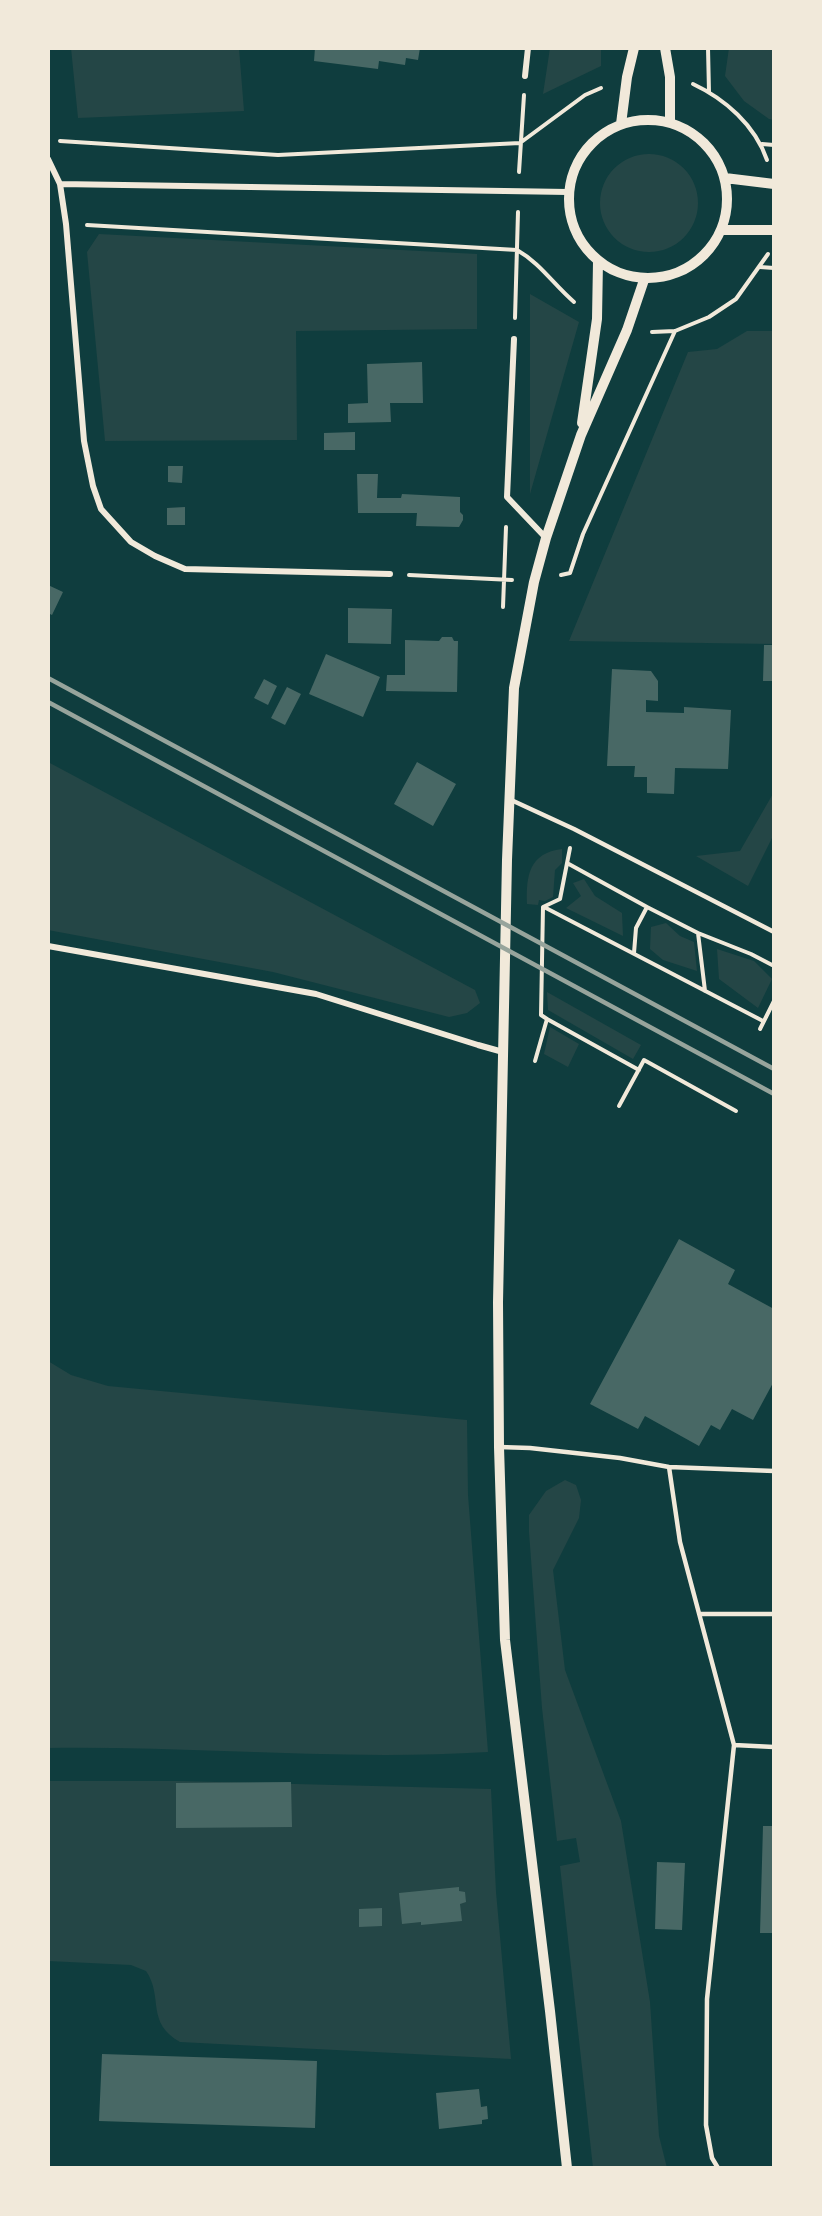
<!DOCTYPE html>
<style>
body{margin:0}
#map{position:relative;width:822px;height:2216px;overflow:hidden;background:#0f3d3e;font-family:"Noto Sans",sans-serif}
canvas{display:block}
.frame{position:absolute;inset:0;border:50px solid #f1e9da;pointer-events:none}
</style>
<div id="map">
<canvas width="822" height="2216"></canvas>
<div class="frame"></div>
</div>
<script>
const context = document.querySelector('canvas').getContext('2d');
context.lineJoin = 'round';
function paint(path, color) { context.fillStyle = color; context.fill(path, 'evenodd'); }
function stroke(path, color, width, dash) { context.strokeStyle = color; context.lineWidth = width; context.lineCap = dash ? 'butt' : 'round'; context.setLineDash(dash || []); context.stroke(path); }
paint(new Path2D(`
 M71 48H239L244 111 78 118Z
 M550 48H601V66L543 94Z
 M729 48H774V120L769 119 744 101 725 76Z
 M600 203a49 49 0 1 1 98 0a49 49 0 1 1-98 0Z
 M99 234 477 254V329L296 331 297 440 105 441 87 252Z
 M530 294 579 322 530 494Z
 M747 331H774V644L569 641 688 352 717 349Z
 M48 762 475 990 480 1003 467 1013 449 1017 273 972 48 930Z
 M774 792V834L748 886 696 856 740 851Z
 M562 849V863L555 870 553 897 545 901 539 900 538 905 527 904C526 876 529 853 562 849Z
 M584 879 595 896 622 913 623 936 566 908 581 896 573 883Z
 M666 923 680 936 694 942 697 971 663 960 650 949 651 927Z
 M717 949 754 961 772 979 758 1008 719 979Z
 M547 992 641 1045 633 1059 548 1010Z
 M550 1027 579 1044 568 1067 544 1054Z
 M48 1361 71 1375 108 1386 467 1420 468 1495 488 1752C342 1761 195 1746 48 1748Z
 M565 1480 576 1485 581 1500 579 1518 553 1570 565 1670 621 1821 650 2002 659 2136 667 2168H593L560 1866 580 1862 576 1838 557 1841 542 1708 529 1532V1515L546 1491Z
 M48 1781H178L491 1789 496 1892 511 2059 180 2042C145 2022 164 1997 146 1971L131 1965 48 1961Z`), '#244646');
paint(new Path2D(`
 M315 48H420L418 60 406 58 405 65 379 61 378 69 314 61Z
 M422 362 423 403H390L391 422 348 423V404L368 403 367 364Z
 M355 432V450H324V433Z
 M168 466H183L182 483 168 482Z
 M357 474H378L377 498H401L402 494 460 497V512L463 515V520L459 527 416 526 417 513H358Z
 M185 507V525H167V508Z
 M48 585 63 592 52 615 48 613Z
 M348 608 392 609 391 644 348 643Z
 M442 637H452L454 641H458L457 692 386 691 387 675H405V640L439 641Z
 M764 645H774V681H763Z
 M326 654 380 677 363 717 309 694Z
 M612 669 651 671 658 681V701L646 700V712L684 713V707L731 710 728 769 675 768 674 794 647 793V777H634L635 766H607Z
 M264 679 277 686 268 705 254 698Z
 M287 687 301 694 285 725 271 718Z
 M417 762 456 784 433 826 394 804Z
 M679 1239 735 1270 728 1284 774 1309V1381L753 1420 732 1409 720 1430 711 1425 699 1446 645 1416 638 1429 590 1404Z
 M291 1782 292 1827 176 1828V1783Z
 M763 1826H774V1933H760Z
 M657 1862 685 1863 682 1930 655 1929Z
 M459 1887V1891L465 1892 466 1902 460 1904 462 1921 421 1925V1922L402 1924 399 1893Z
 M382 1908V1926L359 1927V1909Z
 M102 2054 317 2061 315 2128 99 2121Z
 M479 2089 481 2107 487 2106 488 2119 482 2120V2124L439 2129 436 2093Z`), '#486865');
stroke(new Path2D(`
 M708 48 709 92
 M693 84C725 99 755 125 767 160
 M60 141 278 155 520 143
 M520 143 585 95 601 88
 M762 144 774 145
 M519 172 524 95
 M87 225 517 250C540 263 554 285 574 302
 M760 267 774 268
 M515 318 518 212
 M652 332 675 331 709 317 736 299 768 254
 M409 575 512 580
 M561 575 570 573 583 534 675 331
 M503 607 506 527
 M567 863 647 907 636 928 634 953
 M544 907 763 1021
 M647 907 698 933 705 991
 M698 933 751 954 774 966
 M547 1019 639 1070
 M760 1029 774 1001
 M535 1061 547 1019 541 1015 543 907 560 899 570 848
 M619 1106 644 1060 736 1111`), '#f1e9da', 4);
stroke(new Path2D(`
 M509 799 574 829 774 932
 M499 1447 530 1448 620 1458 669 1467 774 1471
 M669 1467 680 1542 734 1745 774 1747
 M700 1614H774
 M718 2168 712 2158 706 2125 707 1999 734 1745`), '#f1e9da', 4.5);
stroke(new Path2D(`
 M525 76 528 48
 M48 159 60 184 66 224 84 441 93 486 101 509 131 542 155 556 185 569 390 574
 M60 184 568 192
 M514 339 507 497 546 538
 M48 946 316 994 478 1045 503 1052`), '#f1e9da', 6);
stroke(new Path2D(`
 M665 48 670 77V122
 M569 199a79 79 0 1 1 158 0a79 79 0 1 1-158 0Z
 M621 124 627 77 634 48
 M725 178 774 184
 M722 230H774
 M582 423 597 319 598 262
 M567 2168 550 2011 505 1640 499 1447 498 1302 507 860 514 688 534 582 546 538 581 435 627 330 644 280`), '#f1e9da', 10);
stroke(new Path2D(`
 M48 678 774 1069
 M48 702 774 1094`), '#97a49c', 4.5);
</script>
